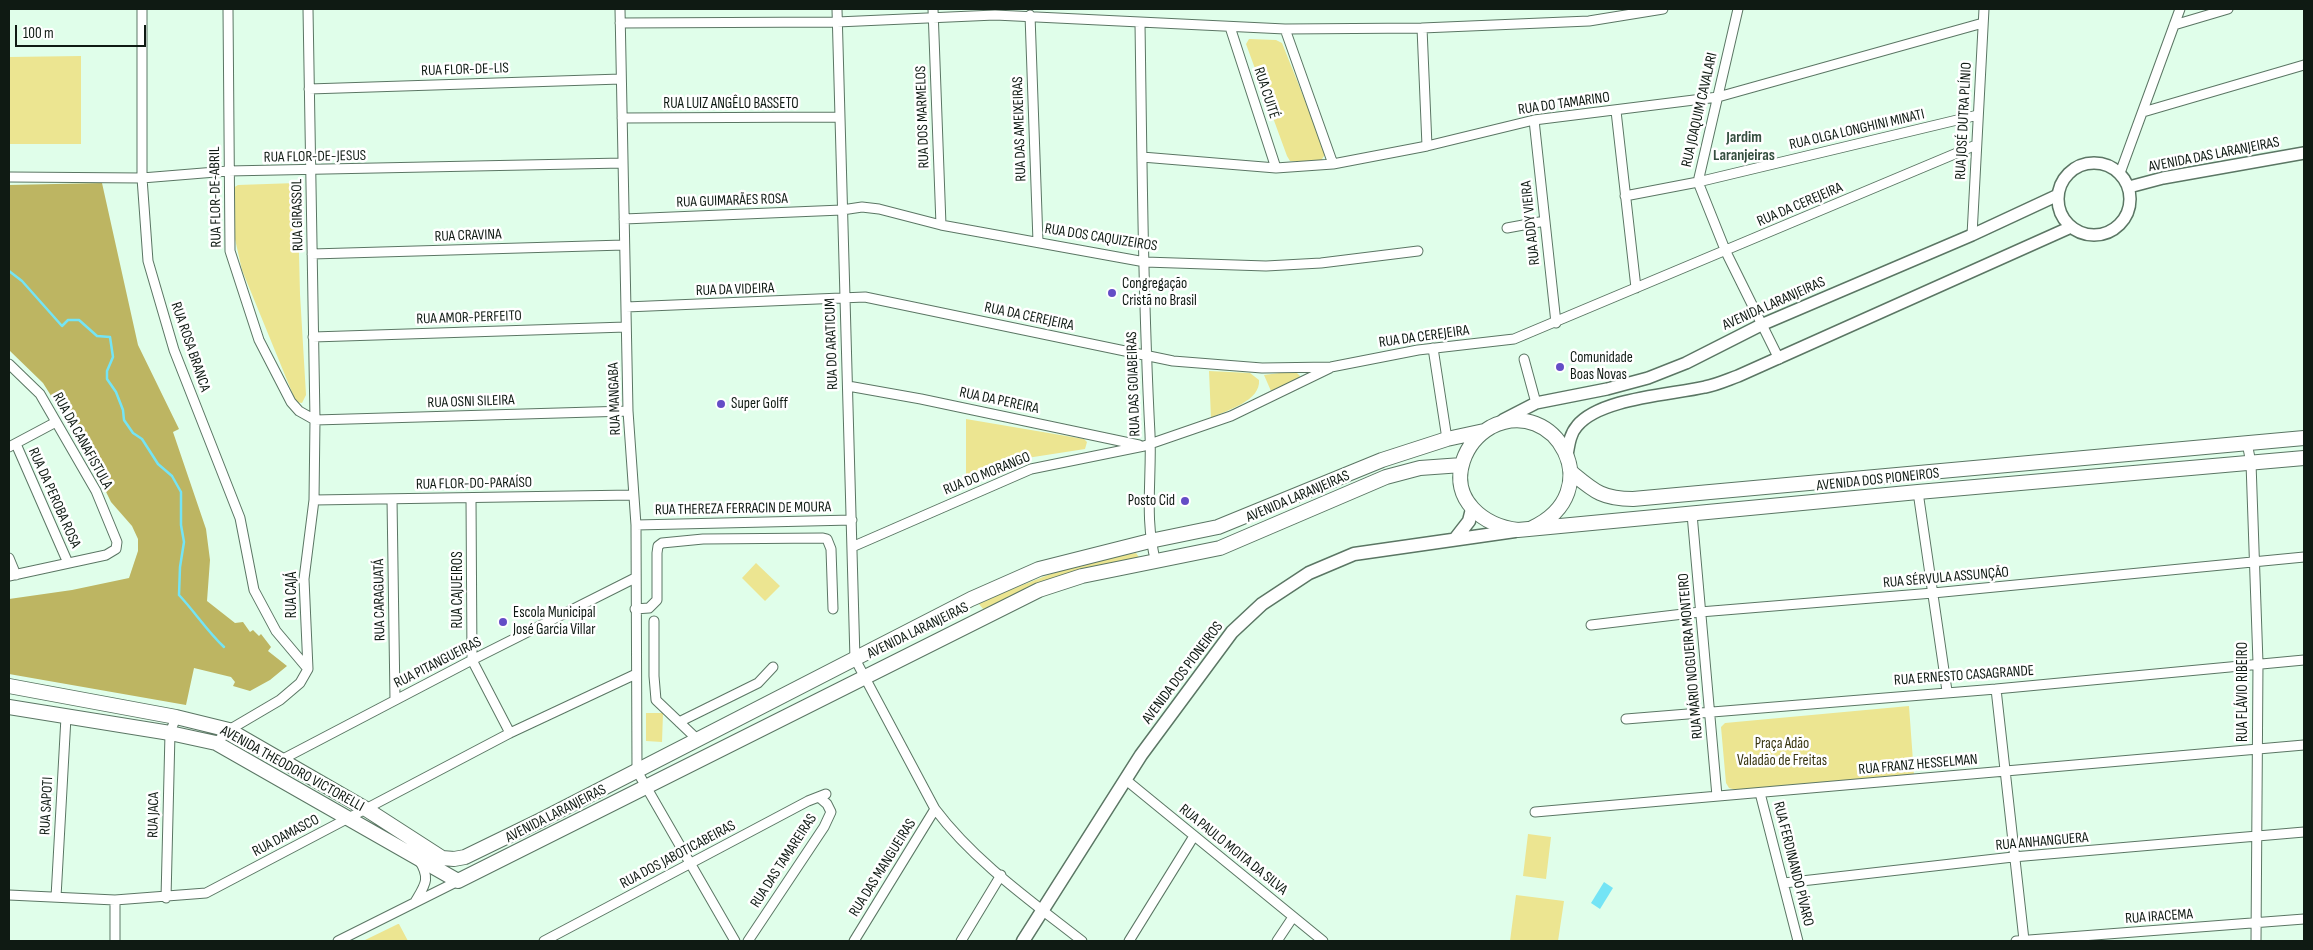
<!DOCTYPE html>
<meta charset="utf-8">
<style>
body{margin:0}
#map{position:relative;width:2313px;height:950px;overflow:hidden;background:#e0feea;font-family:"Sofia Sans Condensed",sans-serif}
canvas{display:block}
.frame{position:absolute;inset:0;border:10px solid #0f1a13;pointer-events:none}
.scale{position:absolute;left:15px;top:25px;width:131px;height:22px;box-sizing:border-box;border:2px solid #0f1a13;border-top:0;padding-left:6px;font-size:15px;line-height:18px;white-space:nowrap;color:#0f1a13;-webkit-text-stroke:4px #fff;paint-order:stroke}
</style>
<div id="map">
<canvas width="2313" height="950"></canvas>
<div class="frame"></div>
<div class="scale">100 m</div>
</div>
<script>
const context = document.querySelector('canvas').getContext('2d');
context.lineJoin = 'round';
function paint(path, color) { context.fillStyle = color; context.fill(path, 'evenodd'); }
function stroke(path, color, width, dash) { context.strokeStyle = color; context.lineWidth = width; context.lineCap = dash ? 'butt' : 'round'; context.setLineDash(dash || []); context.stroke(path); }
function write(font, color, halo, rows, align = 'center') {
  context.font = font + ' "Sofia Sans Condensed",sans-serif'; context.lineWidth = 5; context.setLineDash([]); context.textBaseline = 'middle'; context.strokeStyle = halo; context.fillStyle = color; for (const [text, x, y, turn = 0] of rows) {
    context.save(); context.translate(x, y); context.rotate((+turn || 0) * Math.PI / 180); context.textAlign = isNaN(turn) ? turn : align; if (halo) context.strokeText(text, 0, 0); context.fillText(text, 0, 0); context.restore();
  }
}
paint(new Path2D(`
 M1249 39 1276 40 1282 43 1326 153 1320 162 1290 161 1287 156 1246 44Z
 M81 56V144H9V57Z
 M296 183 300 189 298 214 300 294 306 395 302 403 296 402 242 270 235 239 233 188 238 185Z
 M1209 371 1250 373 1259 380C1261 401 1227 410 1211 418Z
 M1295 371 1300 376 1299 378 1271 391 1264 375Z
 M966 419 1084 439 1087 442 1085 449 1027 458 966 483Z
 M1136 553 1141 560 984 610 979 604C1030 580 1081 561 1136 553Z
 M756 563 780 586 765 601 742 578Z
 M1909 706 1914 775 1740 791 1729 788 1726 783 1721 727 1725 723Z
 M646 713H663L662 742 646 741Z
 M1528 834 1551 837 1546 879 1523 876Z
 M1516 895 1564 901 1558 941H1510Z
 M399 924 408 941H363L398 924Z`), '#ece591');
paint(new Path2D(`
 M102 183 138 345 179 429 173 432 206 529 210 560 207 601 235 623 243 622 250 632 253 630 259 636 261 634 271 647 268 651 287 666 270 680 250 691 233 686 235 682 231 677 194 668 186 705 9 674V599L72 590 129 578 138 551V539L132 526 111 502 86 451 43 383 9 350V185Z`), '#bdb562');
paint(new Path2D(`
 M1604 882 1613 888 1600 909 1591 903Z`), '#74e4f5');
stroke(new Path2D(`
 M9 271 22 281 62 326 68 320H79L97 336 110 337 113 357 107 371V379L116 392 123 410 124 420 133 433 142 439 158 464 172 476 181 492V525L184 542 180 567 179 595C195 612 207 631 224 647`), '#74e4f5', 2.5);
const minor = new Path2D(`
 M142 9V178L148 261 174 350 240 518 254 590 276 631 308 669
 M228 9 230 251 259 340 291 402 299 411 315 420
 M620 9 628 411 636 525 637 771 735 941
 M837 9 855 659 935 809C974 861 1031 901 1082 941
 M933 9 941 225
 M1738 9 1698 182 1726 252 1779 359
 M1030 15 1038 242
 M620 23 837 22 995 15 1285 29 1422 28 1589 21 1663 9
 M1140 23C1142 160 1143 297 1150 434 1152 476 1144 521 1156 562
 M2174 25 2228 9
 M1230 27 1276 168
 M1422 28 1427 146
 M1285 29 1333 164
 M309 89 621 79
 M1616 111 1636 288
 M2143 112 2304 65
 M622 118 840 117
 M1534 120 1556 323
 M1142 157 1276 168 1333 164 1427 146 1534 120 1718 97 1983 23
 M2120 173 2180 9
 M9 177 142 178 228 171 623 163
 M1625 196 1698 182 1978 115
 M624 219 842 210 862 207 879 209 941 225 1145 262 1266 266 1321 263 1418 251
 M1507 228 1545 221
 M1972 235 1984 9
 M312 254 624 245
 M626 307 865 297 1173 361 1262 368 1331 367 1418 350 1514 339 1976 145
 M313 337 626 327
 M1433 348 1447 439
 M1524 359 1536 403
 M9 364 40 394 96 491 117 542 116 549 106 555 9 576
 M848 386 921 399 1139 445
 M315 420 628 411
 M2247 443 2251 463 2258 663 2256 941
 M16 444 68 563
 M9 447 56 422
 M1918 492 1947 691
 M471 498 472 660 510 733
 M392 499 395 700
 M314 500 633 495
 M1692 514 1717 796
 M636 525 852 520
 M852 547 1031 469 1144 446 1231 416 1330 368
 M9 558 16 575
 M635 609 649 608 657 600V553L658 546 662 543 703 539 823 538 827 539 831 549 833 609
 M654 621V676L656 700 698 740
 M1591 625 1700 612 1933 593 2304 557
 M1996 689 2024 940
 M1626 719 1996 689 2304 660
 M679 722 758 683 773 667
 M216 743 229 730 280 700 300 683 308 669 304 579 314 500 315 420 308 9
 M281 760 472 660 635 578
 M1126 780 1323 941
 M1760 793 1798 941
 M1535 812 2304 745
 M1784 883 2013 857 2304 832
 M9 895 115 900 206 893 510 733 636 674
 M56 897 66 717
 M166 898 170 733 176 717
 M415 902C425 885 431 879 419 860
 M115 941V900
 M338 941 458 881
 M544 941 808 801 826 794
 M748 941 824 827 831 812 827 804 819 797
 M854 941 935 809
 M961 941 1001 875
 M1129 941 1194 836
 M1277 941 1293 917
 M2016 941 2304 919`);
const tertiary = new Path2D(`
 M2058 199a36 36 0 1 1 72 0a36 36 0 1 1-72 0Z
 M2129 187 2163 178 2304 153
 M1503 420 1536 403 1607 389 1648 378 1686 363 1761 325 1972 235 2058 195
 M1567 455C1569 444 1570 434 1577 426 1600 398 1670 395 1705 387 1716 385 1727 380 1738 376L2071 227`);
const secondary = new Path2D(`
 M1455 539 1469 521 1472 509
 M1023 941 1141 755 1232 632 1262 604 1309 573 1354 554 1515 531`);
const primary = new Path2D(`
 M1571 472C1594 491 1602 499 1633 499L2304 438
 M1532 528C1610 492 1555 394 1491 427 1477 435 1468 446 1463 461 1450 500 1484 526 1518 530L1918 492 2304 458
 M9 686 176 717 229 730 366 809 442 858 454 859 465 857 539 821 971 599 1039 569 1150 541 1218 527 1382 460 1447 439 1484 431
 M9 707 170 733 216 743 458 881 1039 590 1082 576 1220 548 1386 477 1420 468 1462 465`);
stroke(minor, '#5b7664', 11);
stroke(tertiary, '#5b7664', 14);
stroke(secondary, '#5b7664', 15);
stroke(primary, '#5b7664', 16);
stroke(minor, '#fff', 9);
stroke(tertiary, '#fff', 11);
stroke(secondary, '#fff', 12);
stroke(primary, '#fff', 14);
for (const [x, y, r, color] of [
 [1112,293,5,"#644dc6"],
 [1560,367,5,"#644dc6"],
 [721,404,5,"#644dc6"],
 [1185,501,5,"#644dc6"],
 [503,622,5,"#644dc6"]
]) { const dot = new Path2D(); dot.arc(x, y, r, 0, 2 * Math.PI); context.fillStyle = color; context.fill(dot); stroke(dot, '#fff', 2); }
write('15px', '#0f1a13', '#fff', [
 ["RUA FLOR-DE-LIS",465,70,-2],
 ["RUA CUITÉ",1266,93,72],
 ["RUA LUIZ ANGÊLO BASSETO",731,104],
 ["RUA DO TAMARINO",1564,104,-8],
 ["RUA JOAQUIM CAVALARI",1700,110,-77],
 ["RUA DOS MARMELOS",923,117,-92],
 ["RUA JOSÉ DUTRA PLÍNIO",1964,121,-87],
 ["RUA DAS AMEIXEIRAS",1020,129,-92],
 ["RUA OLGA LONGHINI MINATI",1857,130,-13],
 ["AVENIDA DAS LARANJEIRAS",2214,155,-11],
 ["RUA FLOR-DE-JESUS",315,157,-1],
 ["RUA FLOR-DE-ABRIL",216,197,-91],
 ["RUA GUIMARÃES ROSA",732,201,-2],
 ["RUA DA CEREJEIRA",1800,205,-23],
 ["RUA GIRASSOL",298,215,-91],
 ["RUA ADDY VIEIRA",1531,223,-96],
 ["RUA CRAVINA",468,236,-2],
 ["RUA DOS CAQUIZEIROS",1101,238,9],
 ["RUA DA VIDEIRA",735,290,-2],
 ["AVENIDA LARANJEIRAS",1774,304,-24],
 ["RUA DA CEREJEIRA",1029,317,12],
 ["RUA AMOR-PERFEITO",469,318,-2],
 ["RUA DA CEREJEIRA",1424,337,-8],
 ["RUA DO ARATICUM",832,344,-92],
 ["RUA ROSA BRANCA",190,347,71],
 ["RUA DAS GOIABEIRAS",1134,384,-92],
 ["RUA MANGABA",615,399,-92],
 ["RUA DA PEREIRA",999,401,12],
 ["RUA OSNI SILEIRA",471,402,-2],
 ["RUA DA CANAFISTULA",82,441,61],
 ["RUA DO MORANGO",987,474,-22],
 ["AVENIDA DOS PIONEIROS",1878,480,-6],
 ["RUA FLOR-DO-PARAÍSO",474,484,-1],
 ["AVENIDA LARANJEIRAS",1298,497,-23],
 ["RUA DA PEROBA ROSA",54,498,66],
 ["RUA THEREZA FERRACIN DE MOURA",743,509,-1],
 ["RUA SÉRVULA ASSUNÇÃO",1946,578,-5],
 ["RUA CAJUEIROS",458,590,-90],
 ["RUA CAJÁ",292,595,-90],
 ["RUA CARAGUATÁ",380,600,-91],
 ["AVENIDA LARANJEIRAS",918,631,-26],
 ["RUA MÁRIO NOGUEIRA MONTEIRO",1691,656,-95],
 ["RUA PITANGUEIRAS",438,663,-27],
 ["AVENIDA DOS PIONEIROS",1183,673,-53],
 ["RUA ERNESTO CASAGRANDE",1964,676,-4],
 ["RUA FLÁVIO RIBEIRO",2243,692,-90],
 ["RUA FRANZ HESSELMAN",1918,765,-5],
 ["AVENIDA THEODORO VICTORELLI",292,769,29],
 ["RUA SAPOTI",47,806,-87],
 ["AVENIDA LARANJEIRAS",556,814,-27],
 ["RUA JACA",154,815,-89],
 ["RUA DAMASCO",286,836,-28],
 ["RUA ANHANGUERA",2042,842,-5],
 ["RUA PAULO MOITA DA SILVA",1233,850,39],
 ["RUA DOS JABOTICABEIRAS",678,855,-28],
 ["RUA DAS TAMAREIRAS",784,861,-57],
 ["RUA FERDINANDO PÍVARO",1793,864,76],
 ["RUA DAS MANGUEIRAS",883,868,-58],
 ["RUA IRACEMA",2159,917,-4]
]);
write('15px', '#0f1a13', '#fff', [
 ["Congregação",1122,284],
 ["Cristã no Brasil",1122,301],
 ["Comunidade",1570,358],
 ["Boas Novas",1570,375],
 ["Super Golff",731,404],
 ["Posto Cid",1175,501,"right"],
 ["Escola Municipal",513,613],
 ["José Garcia Villar",513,630]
], 'left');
write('15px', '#383510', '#fff', [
 ["Praça Adão",1782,744],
 ["Valadão de Freitas",1782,761]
]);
write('bold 16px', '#354f3f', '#fff', [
 ["Jardim",1744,138],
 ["Laranjeiras",1744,156]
]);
</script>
